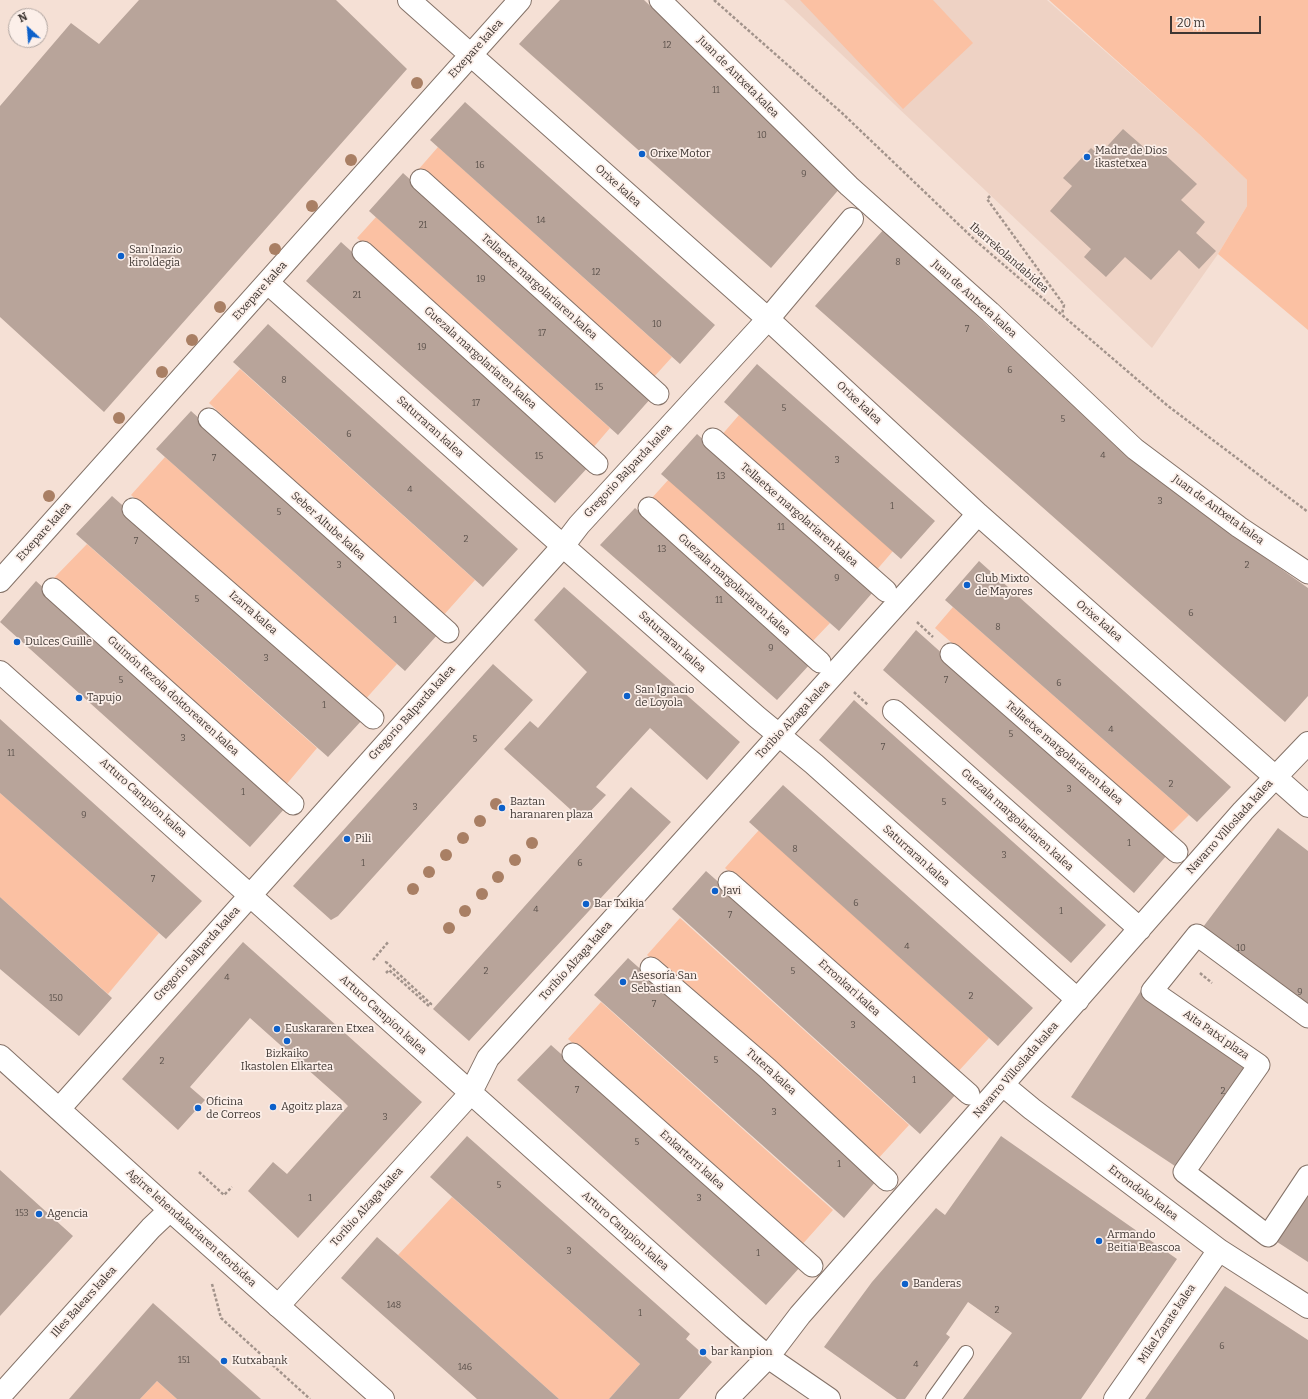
<!DOCTYPE html>
<meta charset="utf-8">
<style>
body{margin:0}
#map{position:relative;width:1308px;height:1399px;overflow:hidden;background:#f5e0d5;font-family:Bitter,serif}
canvas{display:block}
.north{position:absolute;left:8px;top:8px;width:40px;height:40px;box-sizing:border-box;background:#fcefe9;border:1px solid #b0a5a0;border-radius:50%;rotate:334deg;font-size:11px;font-weight:700;line-height:16px;text-align:center;color:#3e3632}
.north::after{content:'';display:block;margin:auto;width:14px;height:18px;background:#0c60ca;clip-path:polygon(50% 0,100% 100%,50% 72%,0 100%)}
.scale{position:absolute;left:1170px;top:16px;width:91px;height:18px;box-sizing:border-box;border:2px solid #3e3632;border-top:0;padding-left:5px;font-size:12px;line-height:14px;white-space:nowrap;color:#3e3632;-webkit-text-stroke:3px #fcefe9;paint-order:stroke}
</style>
<div id="map">
<canvas width="1308" height="1399"></canvas>
<div class="north">N</div>
<div class="scale">20 m</div>
</div>
<script>
const context = document.querySelector('canvas').getContext('2d');
context.lineJoin = 'round';
function paint(path, color) { context.fillStyle = color; context.fill(path, 'evenodd'); }
function stroke(path, color, width, dash) { context.strokeStyle = color; context.lineWidth = width; context.lineCap = dash ? 'butt' : 'round'; context.setLineDash(dash || []); context.stroke(path); }
function write(font, color, halo, rows, align = 'center') {
  context.font = font + ' Bitter,serif'; context.lineWidth = 3.5; context.setLineDash([]); context.textBaseline = 'middle'; context.strokeStyle = halo; context.fillStyle = color; for (const [text, x, y, turn = 0] of rows) {
    context.save(); context.translate(x, y); context.rotate((+turn || 0) * Math.PI / 180); context.textAlign = isNaN(turn) ? turn : align; if (halo) context.strokeText(text, 0, 0); context.fillText(text, 0, 0); context.restore();
  }
}
paint(new Path2D(`
 M784 0H1047L1200 135 1247 180V206L1218 254 1152 348Z`), '#eed2c4');
paint(new Path2D(`
 M800 0H933L973 43 903 109Z
 M1049 0H1308V330L1218 254 1247 206V180L1200 135Z
 M438 147 672 357 653 378 418 170Z
 M376 217 610 428 592 449 357 238Z
 M240 369 475 580 442 617 209 403Z
 M739 415 893 551 874 573 720 437Z
 M165 457 397 664 363 702 131 495Z
 M669 479 830 623 811 643 651 499Z
 M87 544 317 748 285 786 53 579Z
 M953 607 1189 815 1169 835 935 628Z
 M0 793 159 933 108 994 0 897Z
 M759 830 989 1038 955 1075 725 868Z
 M680 918 909 1125 876 1161 647 955Z
 M601 1002 833 1210 800 1247 568 1039Z
 M452 1197 640 1364 609 1399H559L398 1255Z
 M157 1381 177 1399H140Z`), '#fbc1a3');
paint(new Path2D(`
 M139 0H336L407 69 104 412 0 317V106L71 23 99 44Z
 M560 0H644L841 187 771 268 519 44Z
 M465 102 715 325 680 364 430 140Z
 M1123 129 1155 157 1161 151 1197 184 1181 200 1205 222 1196 233 1216 251 1199 269 1179 250 1151 280 1125 257 1106 277 1084 257 1091 249 1050 211 1072 186 1063 178 1091 148 1099 155Z
 M403 173 652 397 618 435 369 211Z
 M885 228 993 331 1137 462 1209 518 1308 588V696L1285 722 815 306Z
 M341 242 590 465 555 503 306 281Z
 M268 324 518 549 483 587 233 362Z
 M757 364 935 521 901 559 724 402Z
 M191 411 438 634 405 671 156 449Z
 M697 434 873 592 839 631 661 474Z
 M112 496 363 719 328 757 76 534Z
 M635 508 811 663 777 700 600 545Z
 M979 561 1231 787 1197 822 945 600Z
 M36 581 286 807 250 847 0 622Z
 M564 587 740 742 707 780 650 728 596 787 606 795 582 820 504 749 530 721 538 728 587 672 534 620Z
 M916 630 1167 855 1134 893 883 670Z
 M493 664 533 700 338 916 331 920 293 886Z
 M854 700 1106 925 1071 963 819 740Z
 M0 719 202 901 166 939 0 793Z
 M783 785 1033 1008 998 1046 749 822Z
 M631 787 671 822 469 1041 433 1009Z
 M1278 828 1308 851V1017L1197 935Z
 M706 871 957 1093 920 1134 672 909Z
 M0 897 112 998 79 1036 0 969Z
 M243 942 422 1102 298 1238 248 1191 273 1162 287 1174 348 1106 342 1100 250 1018 190 1087 205 1100 178 1130 122 1079Z
 M628 958 877 1180 844 1218 594 995Z
 M1144 986 1259 1065 1184 1172 1071 1097Z
 M551 1045 800 1267 766 1305 517 1080Z
 M467 1136 690 1334 686 1339 712 1362 679 1399H609L640 1364 430 1177Z
 M1001 1136 1177 1259 1081 1399H963L1012 1333 968 1302 946 1334 950 1337 905 1399H897L824 1347 872 1282 936 1208 945 1215Z
 M0 1170 73 1236 0 1316Z
 M1308 1176V1262L1268 1236Z
 M377 1237 398 1255 559 1399H477L341 1278Z
 M1225 1286 1308 1340V1399H1145Z
 M153 1303 261 1399H177L157 1381 140 1399H69Z`), '#b8a49a');
const service = new Path2D(`
 M933 1399 966 1353`);
const pedestrian = new Path2D(`
 M660 0 849 186 990 312 1135 449 1239 527 1308 573
 M421 180 658 394
 M363 252 597 464
 M209 419 448 632
 M713 439 886 591
 M649 508 820 662
 M133 509 373 718
 M53 589 293 804
 M951 654 1177 852
 M729 882 969 1094
 M651 968 767 1068 887 1180
 M1308 1017 1197 935 1152 991 1259 1065 1184 1172 1268 1236 1308 1176
 M573 1054 812 1266`);
const minor = new Path2D(`
 M409 0 768 319 978 514 1308 806
 M268 283 563 546 757 717 814 764 1078 1000
 M0 581 520 0
 M0 672 734 1328 768 1357 829 1399
 M894 711 1140 929
 M1003 1085 1032 1109 1219 1250 1308 1307
 M59 1109 563 546 579 525 768 319 852 219
 M278 1306 470 1094 488 1058 978 514
 M0 1396 151 1228 170 1210
 M727 1399 768 1357 800 1315 1243 811 1308 743
 M1115 1399 1219 1250`);
const secondary = new Path2D(`
 M0 1056 170 1210 383 1399`);
stroke(service, '#847268', 16);
stroke(pedestrian, '#847268', 23);
stroke(minor, '#847268', 24);
stroke(secondary, '#847268', 24);
stroke(new Path2D(`
 M714 0 842 113 976 241 1062 315 1168 406 1308 512
 M990 196 987 199 1064 305 1062 314
 M917 622 933 637
 M854 692 868 705
 M373 960 389 941
 M386 973 389 970 429 1006 431 1004 386 962 388 961
 M1200 973 1212 983
 M199 1172 224 1195 232 1187
 M212 1284 221 1318 310 1399`), '#a2938b', 2.5, [3, 2]);
stroke(service, '#fff', 14);
stroke(pedestrian, '#fff', 21);
stroke(minor, '#fff', 22);
stroke(secondary, '#fff', 22);
context.fillStyle = '#a97f64';
for (const [x, y] of [
 [417,83],
 [351,160],
 [312,206],
 [275,249],
 [220,307],
 [192,340],
 [162,372],
 [119,418],
 [49,496],
 [496,804],
 [480,821],
 [463,838],
 [532,843],
 [446,855],
 [515,860],
 [429,872],
 [498,877],
 [413,889],
 [482,894],
 [465,911],
 [449,928]
]) { context.beginPath(); context.arc(x, y, 6, 0, 2 * Math.PI); context.fill(); }
for (const [x, y, r, color] of [
 [642,154,4,"#0c60ca"],
 [1087,157,4,"#0c60ca"],
 [121,256,4,"#0c60ca"],
 [967,585,4,"#0c60ca"],
 [17,642,4,"#0c60ca"],
 [627,696,4,"#0c60ca"],
 [79,698,4,"#0c60ca"],
 [502,808,4,"#0c60ca"],
 [347,839,4,"#0c60ca"],
 [715,891,4,"#0c60ca"],
 [586,904,4,"#0c60ca"],
 [623,982,4,"#0c60ca"],
 [277,1029,4,"#0c60ca"],
 [287,1041,4,"#0c60ca"],
 [273,1107,4,"#0c60ca"],
 [198,1108,4,"#0c60ca"],
 [39,1214,4,"#0c60ca"],
 [1099,1241,4,"#0c60ca"],
 [905,1284,4,"#0c60ca"],
 [703,1352,4,"#0c60ca"],
 [224,1361,4,"#0c60ca"]
]) { const dot = new Path2D(); dot.arc(x, y, r, 0, 2 * Math.PI); context.fillStyle = color; context.fill(dot); stroke(dot, '#fcefe9', 1.5); }
write('9px', '#5c524c', null, [
 ["12",667,45],
 ["11",716,90],
 ["10",762,135],
 ["16",480,165],
 ["9",804,174],
 ["14",541,220],
 ["21",423,225],
 ["8",898,262],
 ["12",596,272],
 ["19",481,279],
 ["21",357,295],
 ["10",657,324],
 ["7",967,329],
 ["17",542,333],
 ["19",422,347],
 ["6",1010,370],
 ["8",284,380],
 ["15",599,387],
 ["17",476,403],
 ["5",784,408],
 ["5",1063,419],
 ["6",349,434],
 ["4",1103,455],
 ["15",539,456],
 ["7",214,458],
 ["3",837,460],
 ["13",721,476],
 ["4",410,489],
 ["3",1160,501],
 ["1",892,506],
 ["5",279,512],
 ["11",781,527],
 ["2",466,539],
 ["7",136,541],
 ["13",662,549],
 ["3",339,565],
 ["2",1247,565],
 ["9",837,578],
 ["5",197,599],
 ["11",719,600],
 ["6",1191,613],
 ["1",395,620],
 ["8",998,627],
 ["9",771,648],
 ["3",266,658],
 ["5",121,680],
 ["7",946,680],
 ["6",1059,683],
 ["1",324,705],
 ["4",1111,729],
 ["5",1011,734],
 ["3",183,738],
 ["5",475,739],
 ["7",883,747],
 ["11",11,753],
 ["2",1171,784],
 ["3",1069,789],
 ["1",243,792],
 ["5",944,802],
 ["3",415,807],
 ["9",84,815],
 ["1",1129,843],
 ["8",795,849],
 ["3",1004,855],
 ["1",363,863],
 ["6",580,863],
 ["7",153,879],
 ["6",856,903],
 ["4",536,909],
 ["1",1061,911],
 ["7",730,915],
 ["4",907,946],
 ["10",1241,948],
 ["2",486,971],
 ["5",793,971],
 ["4",227,977],
 ["9",1300,992],
 ["2",971,996],
 ["150",56,998],
 ["7",654,1004],
 ["3",853,1025],
 ["5",716,1060],
 ["2",162,1061],
 ["1",914,1080],
 ["7",577,1090],
 ["2",1223,1091],
 ["3",774,1112],
 ["3",385,1117],
 ["5",637,1142],
 ["1",839,1164],
 ["5",499,1185],
 ["1",310,1198],
 ["3",699,1198],
 ["153",22,1213],
 ["3",569,1251],
 ["1",758,1253],
 ["148",394,1305],
 ["2",997,1310],
 ["1",640,1313],
 ["6",1222,1346],
 ["151",184,1360],
 ["4",916,1364],
 ["146",465,1367]
]);
write('11px', '#3e3632', '#fcefe9', [
 ["Etxepare kalea",476,49,-48],
 ["Juan de Antxeta kalea",738,77,45],
 ["Orixe kalea",618,186,42],
 ["Ibarrekolandabidea",1009,258,41],
 ["Tellaetxe margolariaren kalea",539,287,42],
 ["Etxepare kalea",260,291,-48],
 ["Juan de Antxeta kalea",974,299,42],
 ["Guezala margolariaren kalea",480,358,42],
 ["Orixe kalea",859,403,43],
 ["Saturraran kalea",430,427,42],
 ["Gregorio Balparda kalea",628,471,-47],
 ["Juan de Antxeta kalea",1218,510,36],
 ["Tellaetxe margolariaren kalea",799,515,41],
 ["Seber Altube kalea",328,526,42],
 ["Etxepare kalea",44,532,-48],
 ["Guezala margolariaren kalea",734,585,42],
 ["Izarra kalea",253,613,41],
 ["Orixe kalea",1099,621,41],
 ["Saturraran kalea",672,642,42],
 ["Guimón Rezola doktorearen kalea",173,696,42],
 ["Gregorio Balparda kalea",412,713,-48],
 ["Toribio Alzaga kalea",793,720,-47],
 ["Tellaetxe margolariaren kalea",1064,753,41],
 ["Arturo Campion kalea",143,798,42],
 ["Guezala margolariaren kalea",1017,820,42],
 ["Navarro Villoslada kalea",1230,827,-48],
 ["Saturraran kalea",916,856,42],
 ["Gregorio Balparda kalea",197,954,-48],
 ["Toribio Alzaga kalea",576,961,-48],
 ["Erronkari kalea",849,988,42],
 ["Arturo Campion kalea",383,1015,42],
 ["Aita Patxi plaza",1216,1035,35],
 ["Navarro Villoslada kalea",1016,1070,-49],
 ["Tutera kalea",771,1072,42],
 ["Enkarterri kalea",692,1160,42],
 ["Errondoko kalea",1143,1193,37],
 ["Toribio Alzaga kalea",367,1207,-48],
 ["Agirre lehendakariaren etorbidea",191,1228,42],
 ["Arturo Campion kalea",625,1231,42],
 ["Illes Balears kalea",84,1302,-48],
 ["Mikel Zarate kalea",1167,1324,-56]
]);
write('11px', '#3e3632', '#fcefe9', [
 ["Madre de Dios",1095,151],
 ["ikastetxea",1095,164],
 ["Orixe Motor",650,154],
 ["San Inazio",129,250],
 ["kiroldegia",129,263],
 ["Club Mixto",975,579],
 ["de Mayores",975,592],
 ["Dulces Guille",25,642],
 ["San Ignacio",635,690],
 ["de Loyola",635,703],
 ["Tapujo",87,698],
 ["Baztan",510,802],
 ["haranaren plaza",510,815],
 ["Pili",355,839],
 ["Javi",723,891],
 ["Bar Txikia",594,904],
 ["Asesoría San",631,976],
 ["Sebastian",631,989],
 ["Euskararen Etxea",285,1029],
 ["Bizkaiko",287,1054,"center"],
 ["Ikastolen Elkartea",287,1067,"center"],
 ["Oficina",206,1102],
 ["de Correos",206,1115],
 ["Agoitz plaza",281,1107],
 ["Agencia",47,1214],
 ["Armando",1107,1235],
 ["Beitia Beascoa",1107,1248],
 ["Banderas",913,1284],
 ["bar kanpion",711,1352],
 ["Kutxabank",232,1361]
], 'left');
</script>
